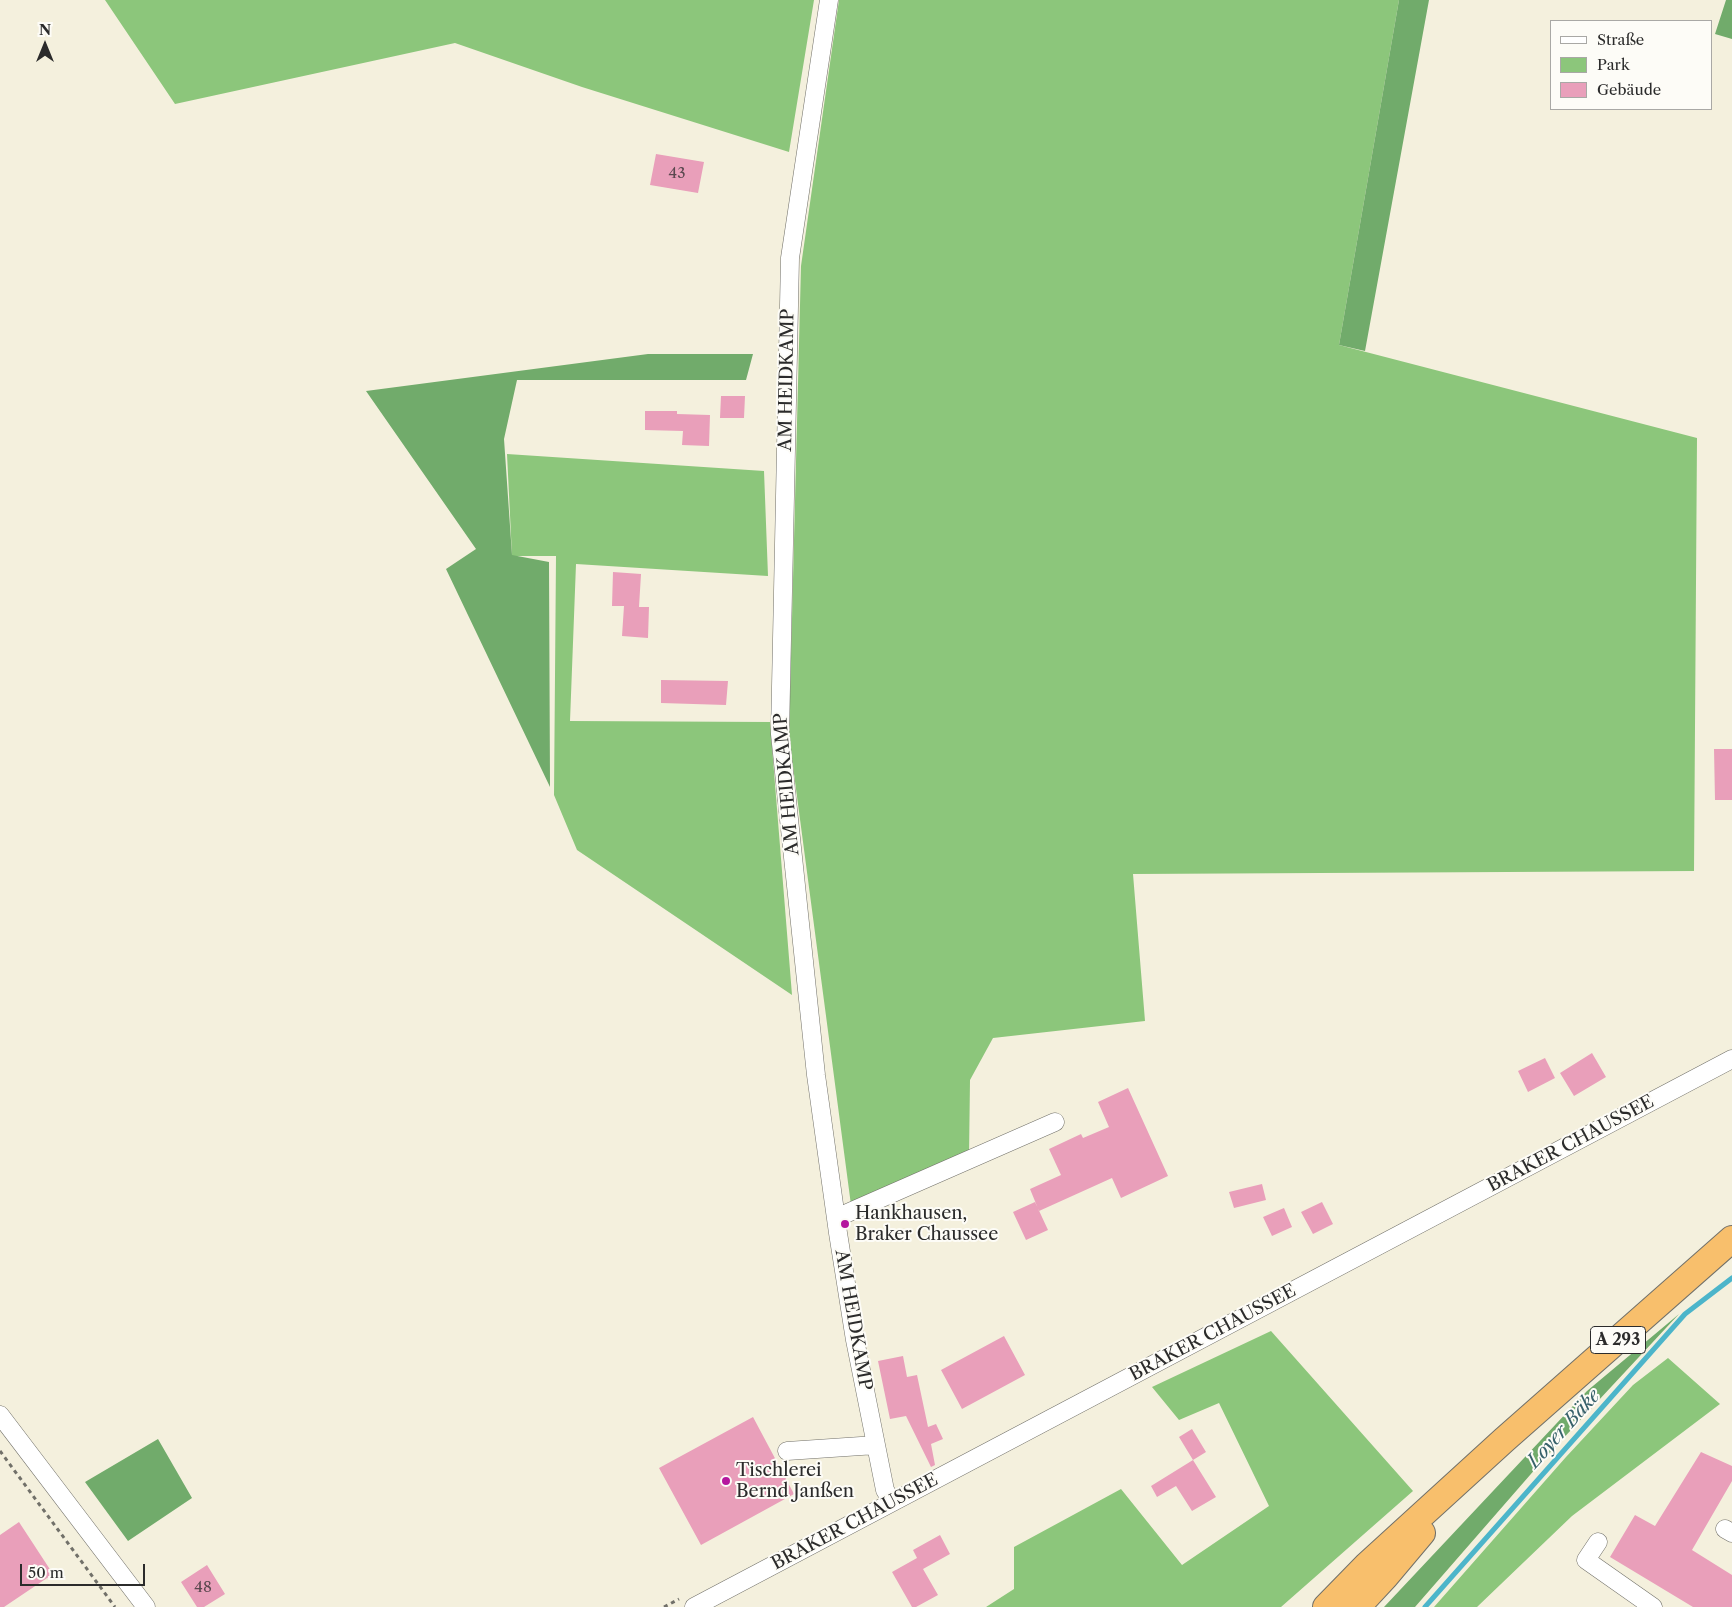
<!DOCTYPE html>
<meta charset="utf-8">
<style>
body{margin:0}
#map{position:relative;width:1732px;height:1607px;overflow:hidden;background:#f4f0dd;font-family:"Libre Caslon Text",serif}
canvas{display:block}
.legend{position:absolute;left:1550px;top:20px;width:162px;height:90px;box-sizing:border-box;background:#fdfcf7;border:1px solid #a9a8a5;margin:0;padding:6px 9px;list-style:none;font-size:15px;color:#2b2b2b}
.legend li{display:flex;align-items:center;gap:10px;height:25px}
.legend b{width:25px;border:1px solid #a9a8a5}
.north{position:absolute;left:20px;top:20px;width:50px;height:50px;-webkit-text-stroke:4px #fdfcf7;paint-order:stroke;rotate:0deg;font-size:14px;font-weight:700;line-height:20px;text-align:center;color:#2b2b2b}
.north::after{content:'';display:block;margin:auto;width:18px;height:22px;background:#2b2b2b;clip-path:polygon(50% 0,100% 100%,50% 72%,0 100%)}
.scale{position:absolute;left:20px;top:1564px;width:125px;height:22px;box-sizing:border-box;border:2px solid #2b2b2b;border-top:0;padding-left:6px;font-size:15px;line-height:18px;white-space:nowrap;color:#2b2b2b;-webkit-text-stroke:4px #fdfcf7;paint-order:stroke}
</style>
<div id="map">
<canvas width="1732" height="1607"></canvas>
<ul class="legend">
<li><b style="height:6px;background:#fff"></b>Straße</li>
<li><b style="height:14px;background:#8cc67b"></b>Park</li>
<li><b style="height:14px;background:#e99fba"></b>Gebäude</li>
</ul>
<div class="north">N</div>
<div class="scale">50 m</div>
</div>
<script>
const context = document.querySelector('canvas').getContext('2d');
context.lineJoin = 'round';
function paint(path, color) { context.fillStyle = color; context.fill(path, 'evenodd'); }
function stroke(path, color, width, dash) { context.strokeStyle = color; context.lineWidth = width; context.lineCap = dash ? 'butt' : 'round'; context.setLineDash(dash || []); context.stroke(path); }
function write(font, color, halo, rows, align = 'center') {
  context.font = font + ' "Libre Caslon Text",serif'; context.lineWidth = 4; context.setLineDash([]); context.textBaseline = 'middle'; context.strokeStyle = halo; context.fillStyle = color; for (const [text, x, y, turn = 0] of rows) {
    context.save(); context.translate(x, y); context.rotate((+turn || 0) * Math.PI / 180); context.textAlign = isNaN(turn) ? turn : align; if (halo) context.strokeText(text, 0, 0); context.fillText(text, 0, 0); context.restore();
  }
}
paint(new Path2D(`
 M105 0H814L789 152 582 87 455 43 175 104Z
 M839 0H1399L1339 345 1697 438 1694 871 1133 874 1145 1021 993 1038 970 1080 969 1156 851 1205 789 736 801 266Z
 M507 454 764 471 768 576 576 564 570 721 770 722 792 995 577 850 554 795 556 556H512Z
 M1271 1331 1413 1491 1281 1607H986L1014 1589V1547L1121 1489 1182 1565 1269 1506 1219 1403 1179 1420 1152 1387Z
 M1668 1358 1720 1404 1572 1516 1477 1607H1434L1566 1457 1633 1385Z`), '#8cc67b');
paint(new Path2D(`
 M1399 0H1429L1365 351 1339 345Z
 M1726 0H1732V39L1715 34Z
 M648 354H753L746 380H517L504 439 512 555 549 562 550 787 446 569 476 549 366 391Z
 M1679 1314 1544 1459 1415 1607H1384L1587 1391Z
 M158 1439 192 1498 128 1541 85 1482Z`), '#71ab6b');
stroke(new Path2D(`
 M1425 1607 1685 1314 1732 1278`), '#4cb5ca', 5);
paint(new Path2D(`
 M656 154 704 162 698 193 650 185Z
 M721 396H745L744 418H720Z
 M645 411H677V414L710 415 709 446 682 445 683 431 645 430Z
 M613 572 641 574 639 607H649L648 638 622 636 624 606H612Z
 M661 680 728 681 726 705 661 703Z
 M1714 749H1732V800H1715Z
 M1592 1053 1606 1077 1574 1096 1560 1073Z
 M1545 1058 1555 1078 1528 1092 1518 1071Z
 M1128 1088 1168 1176 1121 1198 1112 1178 1039 1211 1030 1189 1061 1175 1049 1149 1081 1134 1083 1138 1109 1127 1098 1102Z
 M1262 1184 1266 1200 1234 1208 1229 1192Z
 M1035 1202 1048 1230 1026 1240 1013 1212Z
 M1322 1202 1333 1224 1313 1234 1301 1212Z
 M1284 1208 1292 1227 1272 1236 1263 1217Z
 M1004 1336 1025 1375 962 1409 941 1370Z
 M903 1356 907 1377 917 1375 928 1427 936 1424 943 1439 931 1444 935 1465 931 1467 906 1416 890 1419 878 1361Z
 M753 1417 794 1494 701 1545 659 1468Z
 M1192 1429 1206 1452 1193 1460 1179 1437Z
 M1701 1452 1732 1466V1481L1692 1550 1732 1575V1607H1693L1610 1557 1635 1515 1655 1526Z
 M1193 1460 1216 1497 1192 1511 1176 1486 1157 1497 1151 1486Z
 M19 1522 53 1574 4 1607H0V1535Z
 M940 1535 950 1554 923 1569 938 1595 916 1607H912L892 1572 917 1558 913 1550Z
 M207 1565 225 1594 204 1607H197L181 1582Z`), '#e99fba');
const minor = new Path2D(`
 M829 0 790 258 780 734 816 1075 838 1233 855 1340 885 1490 892 1502
 M836 1218 1055 1122
 M0 1415 146 1607
 M787 1451 876 1445
 M1725 1529 1732 1533
 M1598 1542 1586 1560 1653 1607
 M694 1607 1732 1059`);
const highway = new Path2D(`
 M1326 1607 1367 1565 1504 1440 1732 1239
 M1357 1607 1385 1577 1422 1533`);
stroke(minor, '#717069', 19);
stroke(highway, '#717069', 28);
stroke(new Path2D(`
 M0 1451 115 1607
 M664 1607 679 1599`), '#717069', 3, [4, 4]);
stroke(minor, '#fff', 18);
stroke(highway, '#f8bf6c', 26);
for (const [x, y, r, color] of [
 [845,1224,5,"#b5179e"],
 [726,1481,5,"#b5179e"]
]) { const dot = new Path2D(); dot.arc(x, y, r, 0, 2 * Math.PI); context.fillStyle = color; context.fill(dot); stroke(dot, '#fdfcf7', 2); }
write('15px', '#5a484f', null, [
 ["43",677,174],
 ["48",203,1588]
]);
for (const [x, y, w] of [
 [1618,1340,55]
]) { const box = new Path2D(); box.roundRect(x - w / 2, y - 13.5, w, 27, 4); context.fillStyle = '#fdfcf7'; context.fill(box); stroke(box, '#2b2b2b', 1); }
write('bold 16px', '#2b2b2b', null, [
 ["A 293",1618,1340]
]);
write('18px', '#2b2b2b', '#fdfcf7', [
 ["AM HEIDKAMP",787,380,-89],
 ["AM HEIDKAMP",787,784,-95],
 ["BRAKER CHAUSSEE",1571,1144,-28],
 ["AM HEIDKAMP",853,1320,80],
 ["BRAKER CHAUSSEE",1213,1333,-28],
 ["BRAKER CHAUSSEE",855,1522,-28]
]);
write('18px', '#2b2b2b', '#fdfcf7', [
 ["Hankhausen,",855,1214],
 ["Braker Chaussee",855,1235],
 ["Tischlerei",736,1471],
 ["Bernd Janßen",736,1492]
], 'left');
write('italic 19px', '#38626b', '#fdfcf7', [
 ["Loyer Bäke",1564,1429,-48]
]);
</script>
